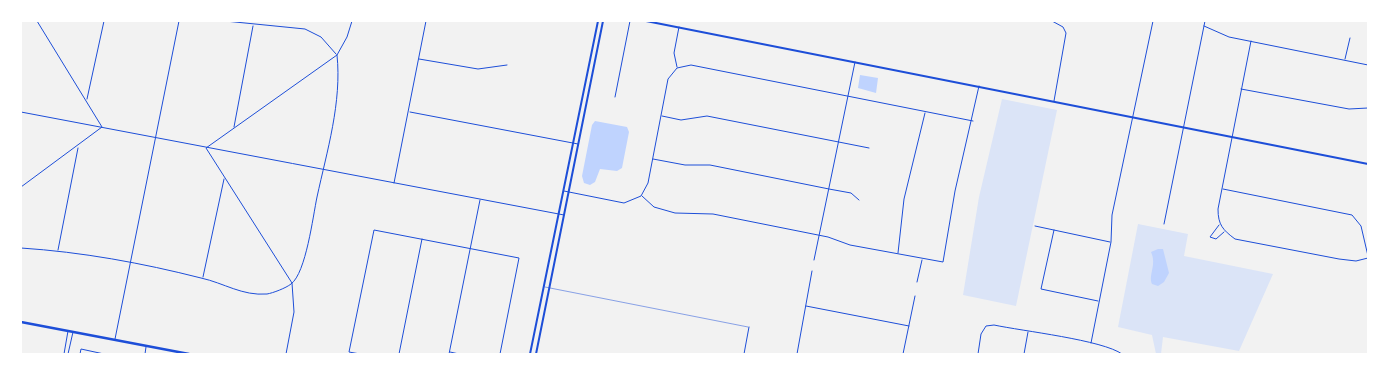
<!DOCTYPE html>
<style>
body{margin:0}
#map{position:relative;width:1389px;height:375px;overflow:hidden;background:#f2f2f2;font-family:"Zilla Slab",serif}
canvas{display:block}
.frame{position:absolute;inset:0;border:22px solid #fff;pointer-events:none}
</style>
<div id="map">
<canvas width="1389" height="375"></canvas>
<div class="frame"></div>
</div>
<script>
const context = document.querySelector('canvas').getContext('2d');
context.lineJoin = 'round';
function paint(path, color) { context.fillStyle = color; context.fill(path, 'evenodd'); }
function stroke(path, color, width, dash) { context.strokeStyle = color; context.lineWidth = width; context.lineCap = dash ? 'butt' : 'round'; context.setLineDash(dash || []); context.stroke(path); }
paint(new Path2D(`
 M1002 99 1057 110 1016 306 963 295 979 197Z
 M1138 224 1188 234 1184 256 1273 274 1239 351 1163 337 1161 354H1156L1152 335 1118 327Z`), '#dbe4f7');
paint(new Path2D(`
 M860 75 878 78 876 93 858 88Z
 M595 121 627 127 629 132 622 168 617 171 600 169 595 182 590 185 584 183 582 176 592 125Z
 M1158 249H1163L1169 273 1164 282 1158 286 1152 284C1148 275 1157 265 1151 252Z`), '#bfd3fe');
stroke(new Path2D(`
 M545 287 748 327`), '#1d4ed8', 0.5);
stroke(new Path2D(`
 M225 21 305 29 321 37 336 54
 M1052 21 1063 27 1066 33 1054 101
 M1204 26 1229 37 1368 65
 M1251 41 1218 209C1218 225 1223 230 1235 239L1339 259 1356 261 1368 258
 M419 59 478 69 507 65
 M1345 59 1350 38
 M677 67 674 53 679 27
 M1241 89 1349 109 1368 108
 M615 97 630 21
 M87 99 104 21
 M21 112 564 215
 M410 112 578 144
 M662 116 681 120 707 116 869 148
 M234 127 253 26
 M653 159 685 165H710L829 189 851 193 859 200
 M394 183 426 21
 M21 187 102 127 37 21
 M1223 189 1352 215 1361 226 1368 256
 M564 191 624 203 641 196 648 183 668 79 677 68 691 65 973 121
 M642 196 654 207 675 213 713 214 828 237 850 245 943 262 955 191 979 86
 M1164 224 1205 21
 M1219 225 1210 237 1216 239 1224 232
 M1035 226 1110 242
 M1054 230 1041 289 1098 301
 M21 248C82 252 142 263 201 278 224 283 242 296 267 294 273 293 286 288 291 284 306 273 313 216 317 197 327 151 342 102 337 55
 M58 250 78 148
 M898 253 904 199 925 113
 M814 260 855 62
 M203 277 224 179
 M917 282 922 260
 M806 306 909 326
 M115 339 179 21
 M1091 343 1111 242 1112 215 1153 21
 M450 352 459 354
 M21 353 23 354
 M64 354 68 331
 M68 354 73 332
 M80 354 81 349 104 354
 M145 354 146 347
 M286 354 294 312 292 283 206 148 337 55 347 37 352 21
 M360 354 349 352 374 230 519 258 500 354
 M399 354 422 239
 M449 354 480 200
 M744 354 749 327
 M797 354 812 271
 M903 354 915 296
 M978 354 981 334 986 326 994 325C1022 331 1103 340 1122 354
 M1024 354 1028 332`), '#1d4ed8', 1);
stroke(new Path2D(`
 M646 21 1368 164
 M530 354 598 21
 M536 354 603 21`), '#1d4ed8', 2);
stroke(new Path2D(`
 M21 322 189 354`), '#1d4ed8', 2.5);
</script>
